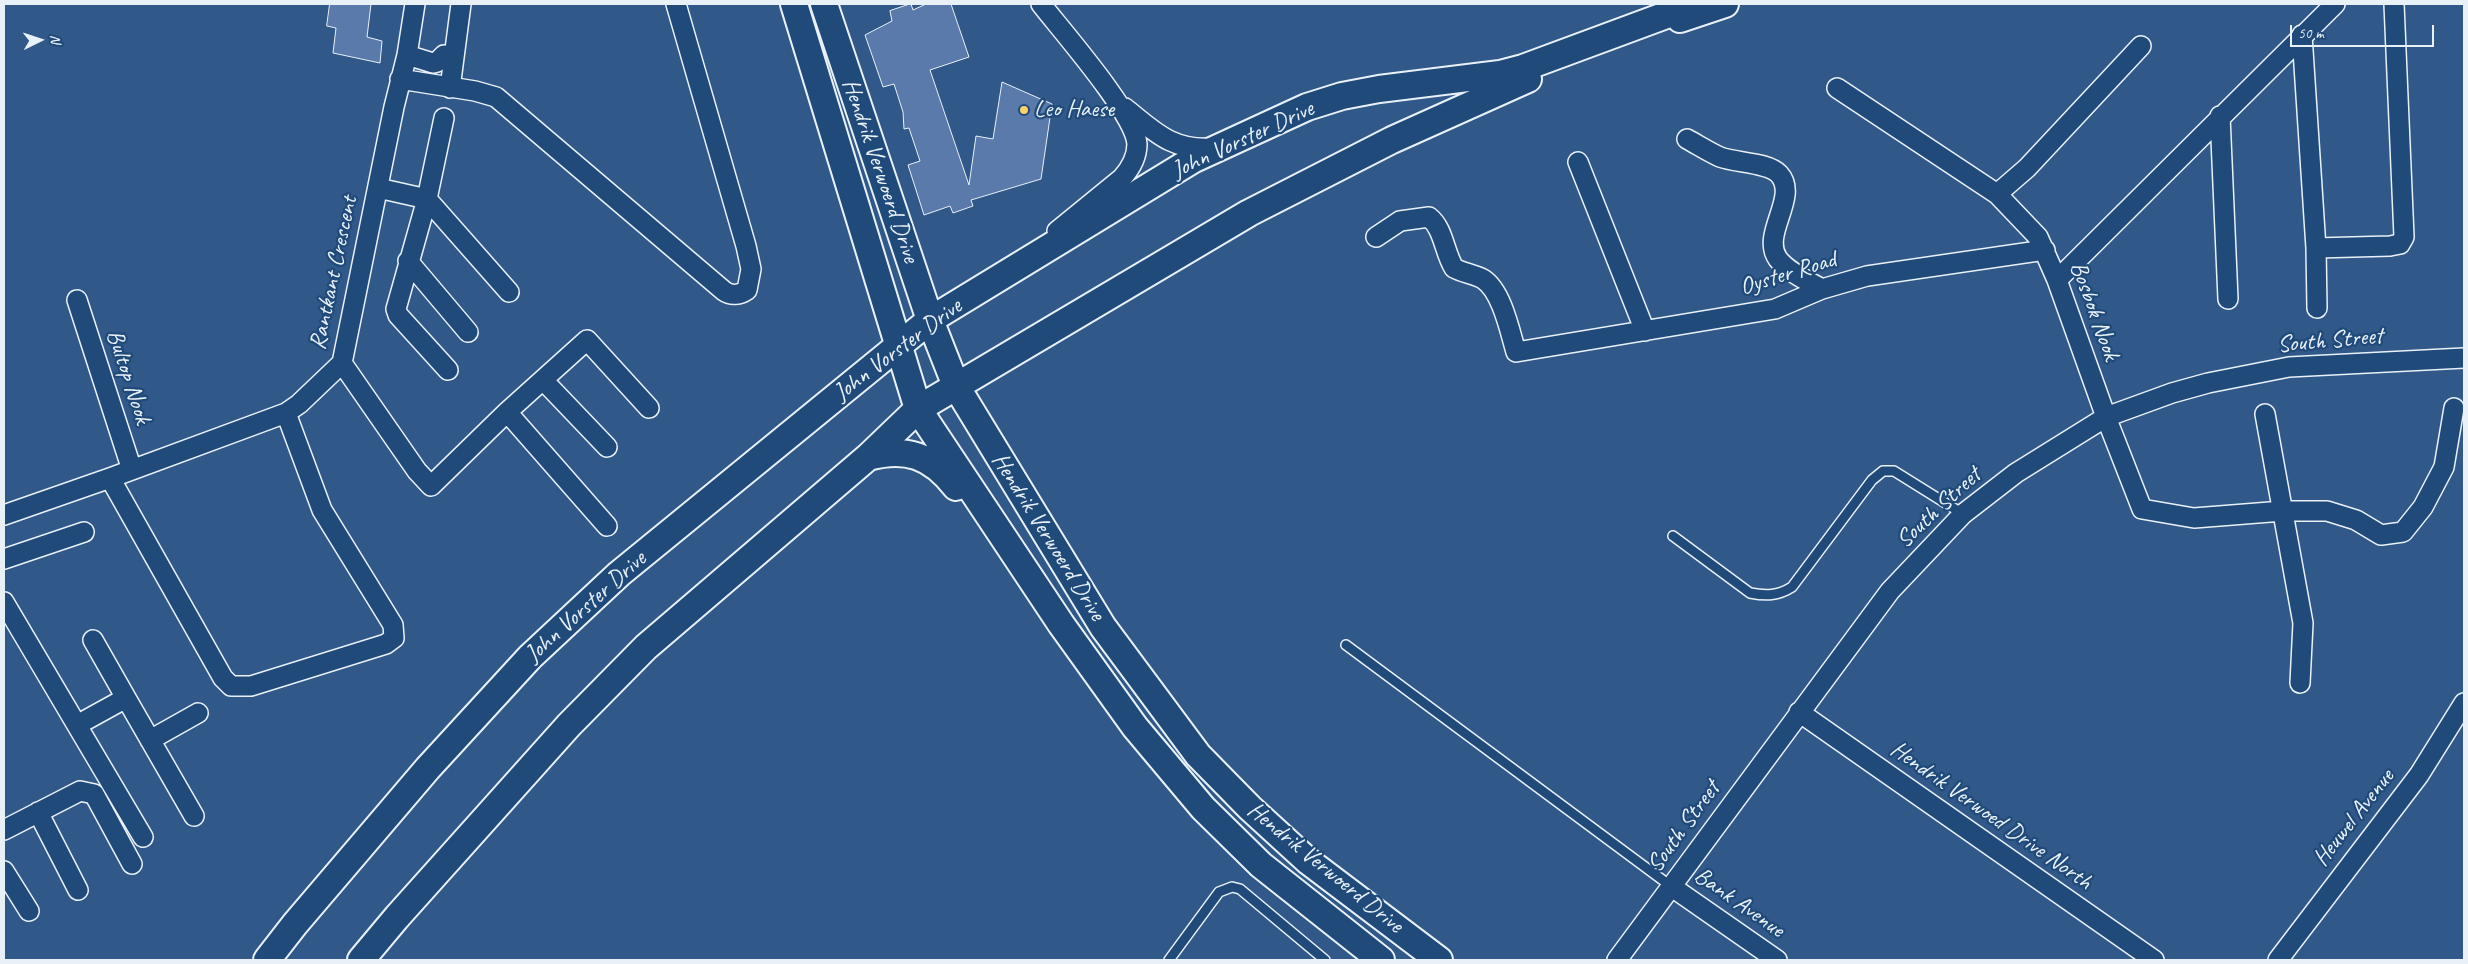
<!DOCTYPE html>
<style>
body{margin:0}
#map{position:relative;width:2468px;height:964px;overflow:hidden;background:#305888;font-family:Caveat,sans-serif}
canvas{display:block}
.frame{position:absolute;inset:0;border:5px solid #e8f1f8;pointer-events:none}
.north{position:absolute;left:15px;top:15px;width:50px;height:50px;-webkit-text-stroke:4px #1f4a7a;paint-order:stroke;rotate:86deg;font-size:14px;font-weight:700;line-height:20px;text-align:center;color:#e8f1f8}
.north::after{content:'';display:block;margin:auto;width:18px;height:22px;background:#e8f1f8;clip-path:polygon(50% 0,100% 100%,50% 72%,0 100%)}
.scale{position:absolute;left:2290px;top:25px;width:144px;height:22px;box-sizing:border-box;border:2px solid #e8f1f8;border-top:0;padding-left:6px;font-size:15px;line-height:18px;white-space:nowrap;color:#e8f1f8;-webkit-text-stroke:4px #1f4a7a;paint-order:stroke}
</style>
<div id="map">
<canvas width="2468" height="964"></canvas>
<div class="frame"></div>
<div class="north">N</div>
<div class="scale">50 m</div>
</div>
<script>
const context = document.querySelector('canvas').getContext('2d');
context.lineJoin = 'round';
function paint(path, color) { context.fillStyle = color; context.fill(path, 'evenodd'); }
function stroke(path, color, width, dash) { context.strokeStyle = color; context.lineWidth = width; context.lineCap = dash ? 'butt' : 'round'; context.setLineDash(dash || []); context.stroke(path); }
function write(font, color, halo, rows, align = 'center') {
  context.font = font + ' Caveat,sans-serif'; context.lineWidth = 4.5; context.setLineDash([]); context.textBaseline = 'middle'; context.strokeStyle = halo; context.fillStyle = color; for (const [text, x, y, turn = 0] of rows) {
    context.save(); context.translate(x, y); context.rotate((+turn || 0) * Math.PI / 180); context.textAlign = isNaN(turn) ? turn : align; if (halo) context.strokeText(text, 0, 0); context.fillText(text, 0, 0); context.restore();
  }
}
const building = new Path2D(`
 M330 4H371L367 37 382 41 380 63 333 53 336 28 327 26Z
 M911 4 913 10 926 4H951L969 57 930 70 969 185 976 136 993 139 1002 82 1052 104 1041 179 971 200 973 206 953 213 950 206 924 215 908 165 920 161 909 128 904 129 903 112 894 84 883 87 865 35 892 21 890 11Z`);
paint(building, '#597aaa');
stroke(building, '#e8f1f8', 1);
const lane = new Path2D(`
 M1673 536 1750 593C1766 596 1778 596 1792 587L1872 480 1883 471H1894L1963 514
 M1346 645 1672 887
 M1169 960 1219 892 1232 887 1240 889 1325 960`);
const street = new Path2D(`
 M1041 4C1062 31 1135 114 1137 144 1137 157 1130 169 1122 178L1057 231
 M2302 35 2316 248 2317 308
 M407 55 433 63 437 62 444 55 454 57
 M400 79 475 91 496 97 724 291C731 296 740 295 747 290L751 269 746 246 676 4
 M450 88 461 4
 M1837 88 1997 194 2038 237 2057 280 2106 417 2142 509 2194 518 2283 511H2327L2356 520 2381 535 2403 532 2423 507 2444 467 2454 408
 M1125 108C1155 132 1172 151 1213 148
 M2220 116 2228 299
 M444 118 427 199 509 292
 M1687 139C1698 145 1709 152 1720 157 1736 163 1768 162 1779 174 1800 197 1760 234 1778 259 1788 272 1808 281 1822 289
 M1578 162 1645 331
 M378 188 427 199 396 309 398 315 448 370
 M1997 194 2027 168 2141 46
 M1376 237 1400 221 1429 217C1444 229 1444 252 1454 268 1463 273 1474 274 1483 279 1502 291 1510 332 1516 352L1775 309 1822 289 1867 276 2045 250
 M2316 248 2390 246 2400 244 2404 237 2394 4
 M408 261 468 332
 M2057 280 2335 4
 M77 300 132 470
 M342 363 417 471 431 486 507 412 587 340 649 408
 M543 380 607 447
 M507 412 607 526
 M2265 414 2303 623 2300 683
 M110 478 223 678 231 686H251L386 644 394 638 393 625 322 510 286 413
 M4 515 110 478 286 413 299 404 342 363 394 107 407 55 415 4
 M4 559 84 532
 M4 602 143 837
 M93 640 126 698
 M1799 712 2154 960
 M77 725 126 698 194 816
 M150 740 198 713
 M38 812 78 890
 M4 830 80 791 94 794 132 864
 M4 871 29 911
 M1672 887 1777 960
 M1617 960 1890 591 1963 514 2016 473 2106 417 2172 393 2208 383 2289 367 2464 358
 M2278 960 2419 775 2464 703`);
const secondary = new Path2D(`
 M794 4 918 409 1061 624 1135 727 1203 808 1261 865 1381 960
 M824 4 930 320 956 386 1103 627 1198 755 1250 808 1308 861 1439 960
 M1680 19 1725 4
 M868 457C906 447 931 455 956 487
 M267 960 295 924 428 768 530 657 619 574 930 320 1194 159 1307 107 1342 96 1379 89 1500 74 1523 68 1696 4
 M361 960 397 917 569 725 646 647 868 457 918 409 1249 213 1392 140 1528 79`);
stroke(lane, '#e8f1f8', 12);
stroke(street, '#e8f1f8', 22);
stroke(secondary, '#e8f1f8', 30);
stroke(lane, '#1f4a7a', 9);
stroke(street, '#1f4a7a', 19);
stroke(secondary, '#1f4a7a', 26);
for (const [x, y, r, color] of [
 [1024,110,5,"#ffd166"]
]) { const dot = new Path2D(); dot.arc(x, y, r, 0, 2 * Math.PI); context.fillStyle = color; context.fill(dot); stroke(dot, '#1f4a7a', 2); }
write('24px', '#e8f1f8', '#1f4a7a', [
 ["Leo Haese",1034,110]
], 'left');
write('24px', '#e8f1f8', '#1f4a7a', [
 ["John Vorster Drive",1243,140,-25],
 ["Hendrik Verwoerd Drive",880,171,71],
 ["Rantkant Crescent",334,273,-78],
 ["Oyster Road",1788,274,-17],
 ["Bosbok Nook",2094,311,70],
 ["South Street",2330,341,-5],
 ["John Vorster Drive",898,350,-37],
 ["Bultop Nook",128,377,72],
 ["South Street",1939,508,-43],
 ["Hendrik Verwoerd Drive",1048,537,58],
 ["John Vorster Drive",586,607,-42],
 ["Hendrik Verwoed Drive North",1991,816,35],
 ["Heuwel Avenue",2354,818,-52],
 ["South Street",1684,827,-54],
 ["Hendrik Verwoerd Drive",1325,868,39],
 ["Bank Avenue",1739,903,35]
]);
</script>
